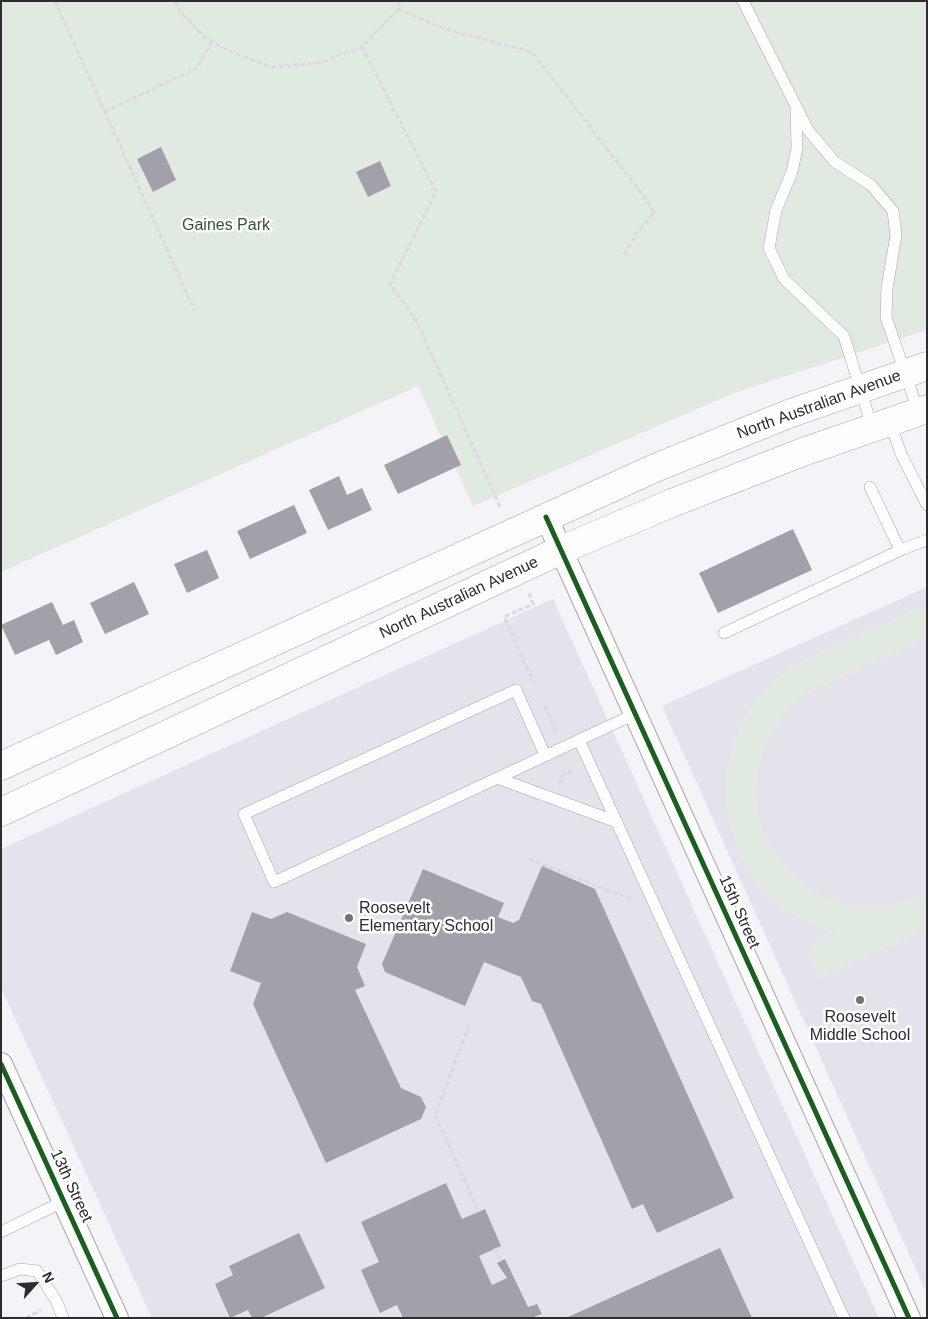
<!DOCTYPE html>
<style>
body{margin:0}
#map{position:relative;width:928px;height:1319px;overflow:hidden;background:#f4f3f7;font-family:Arial,sans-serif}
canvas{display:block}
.frame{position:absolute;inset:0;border:2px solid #2d2c2f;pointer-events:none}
.north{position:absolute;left:10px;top:1259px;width:50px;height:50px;-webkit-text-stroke:4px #fff;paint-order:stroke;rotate:64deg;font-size:14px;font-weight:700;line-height:20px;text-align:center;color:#2d2c2f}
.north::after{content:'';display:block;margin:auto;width:18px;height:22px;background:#2d2c2f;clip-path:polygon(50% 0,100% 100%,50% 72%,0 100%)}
</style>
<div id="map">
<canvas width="928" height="1319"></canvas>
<div class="frame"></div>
<div class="north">N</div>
</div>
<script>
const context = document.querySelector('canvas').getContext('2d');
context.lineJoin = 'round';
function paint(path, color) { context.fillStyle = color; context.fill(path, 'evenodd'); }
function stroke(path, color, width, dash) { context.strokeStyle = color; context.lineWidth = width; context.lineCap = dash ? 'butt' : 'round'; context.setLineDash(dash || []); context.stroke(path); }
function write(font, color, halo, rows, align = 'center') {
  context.font = font + ' Arial,sans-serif'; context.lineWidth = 5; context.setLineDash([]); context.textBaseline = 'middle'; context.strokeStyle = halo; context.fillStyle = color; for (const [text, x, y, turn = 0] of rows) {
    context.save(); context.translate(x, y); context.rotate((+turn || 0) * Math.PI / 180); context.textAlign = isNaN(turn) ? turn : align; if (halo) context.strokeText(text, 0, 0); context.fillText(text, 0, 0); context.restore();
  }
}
paint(new Path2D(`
 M927 587V1294L662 706Z
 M553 599 879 1318H152L1 988V849Z`), '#e4e3ec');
paint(new Path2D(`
 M1 1H927V330L734 393 473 506 418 386 1 572Z
 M927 604V638L808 693C690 784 793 955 927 894V929L818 978 806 949 837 935C817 927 797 920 780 906 711 850 708 743 772 682 792 663 819 653 844 641 872 629 899 616 927 604Z`), '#e0eae0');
paint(new Path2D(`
 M161 147 176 180 153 192 137 159Z
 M380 161 391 186 368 197 356 172Z
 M447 435 461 465 398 494 384 465Z
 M339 476 347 495 362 488 372 510 328 530 309 490Z
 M294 505 307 533 250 559 237 531Z
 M793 529 812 570 718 613 699 573Z
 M207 550 219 578 187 593 174 564Z
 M134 582 149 614 105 634 90 603Z
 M52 602 63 625 74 620 83 642 56 655 49 640 15 655 1 625Z
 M542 866 595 889 734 1198 657 1233 643 1204 632 1209 541 1004 532 1001 521 977 484 962 465 1006 385 972 382 964 423 869 504 903 498 917 513 923 519 920Z
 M252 912 271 919 287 912 366 944 357 967 365 986 355 990 401 1088 421 1097 426 1107 421 1119 326 1163 253 1004 261 983 230 971Z
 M446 1183 462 1219 485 1209 501 1246 479 1256 492 1285 507 1278 497 1263 505 1259 528 1307 537 1304 542 1314 531 1318H403L397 1305 380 1313 361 1270 379 1262 361 1222Z
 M299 1233 325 1288 261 1318H252L248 1310 230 1318 215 1284 233 1275 229 1266Z
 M720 1248 752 1318H566Z`), '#a2a0a8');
const service = new Path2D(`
 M743 1 808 130 835 162 871 185 893 211 896 235 887 288 886 317 918 411
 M796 109 797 148 792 172 776 210 769 248 784 279 844 336 872 427
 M890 422 901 454 927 505
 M870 487 900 550
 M724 633 903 549 927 540
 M579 740 844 1318
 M545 755 516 690 244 814 274 882 635 714
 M497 778 617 822
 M1 1232 64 1201
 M1 1276 20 1269 37 1271 57 1302 63 1318`);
const minor = new Path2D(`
 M546 517 909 1318
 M1 1064 117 1318`);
const secondary = new Path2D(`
 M1 766 655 468 791 413 927 366
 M1 812 561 550 672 503 803 452 927 409`);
stroke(service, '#a8a7aa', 12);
stroke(minor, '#a8a7aa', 24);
stroke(secondary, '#a8a7aa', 29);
stroke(new Path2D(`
 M55 1 195 312
 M175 1 179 10 204 37 231 52 272 67 319 63 362 47 398 9 400 1
 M398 9 445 29 532 52 646 199 654 213 638 231 624 255
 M362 47 436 192 390 284 416 320 501 509
 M105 112 197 68 212 41
 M529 593 533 604 504 617 534 683
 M545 706 557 733
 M559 784 562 776 574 770
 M529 859 633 900
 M469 1025 435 1115 479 1212
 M495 1248 500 1260
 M26 1318 41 1310`), '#dadadb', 3, [5, 2.5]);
stroke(service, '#fdfdfe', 11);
stroke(minor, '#fdfdfe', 22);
stroke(secondary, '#fdfdfe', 28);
stroke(new Path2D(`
 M546 517 909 1318
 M1 1064 117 1318`), '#1b5e20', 5);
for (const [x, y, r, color] of [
 [349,918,5,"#737275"],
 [860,1000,5,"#737275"]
]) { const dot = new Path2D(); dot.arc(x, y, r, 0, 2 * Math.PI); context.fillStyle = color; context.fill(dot); stroke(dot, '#fff', 2); }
write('16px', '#2e572b', '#fff', [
 ["Gaines Park",226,226]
]);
write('16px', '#2d2c2f', '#fff', [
 ["North Australian Avenue",819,405,-20],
 ["North Australian Avenue",459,598,-25],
 ["15th Street",739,912,66],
 ["13th Street",71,1186,65]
]);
write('16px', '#2d2c2f', '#fff', [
 ["Roosevelt",359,909],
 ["Elementary School",359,927],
 ["Roosevelt",860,1018,"center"],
 ["Middle School",860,1036,"center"]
], 'left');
</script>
